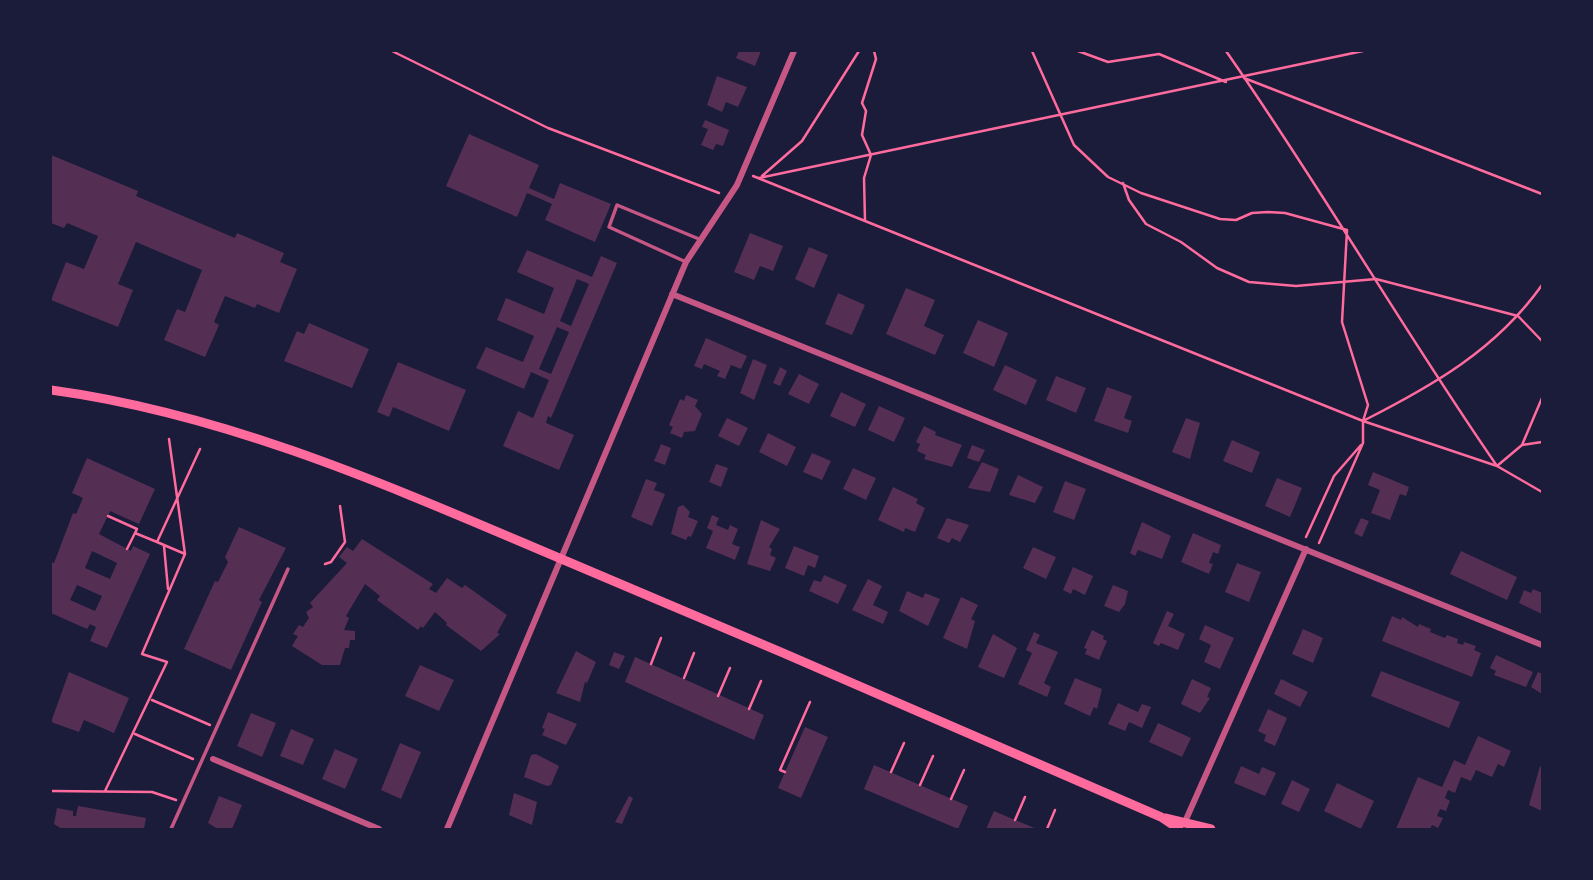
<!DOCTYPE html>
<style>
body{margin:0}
#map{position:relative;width:1593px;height:880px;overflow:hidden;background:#1b1b3a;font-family:"Work Sans",sans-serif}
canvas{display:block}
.frame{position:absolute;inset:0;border:52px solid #1b1b3a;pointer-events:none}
</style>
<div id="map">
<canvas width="1593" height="880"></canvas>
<div class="frame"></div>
</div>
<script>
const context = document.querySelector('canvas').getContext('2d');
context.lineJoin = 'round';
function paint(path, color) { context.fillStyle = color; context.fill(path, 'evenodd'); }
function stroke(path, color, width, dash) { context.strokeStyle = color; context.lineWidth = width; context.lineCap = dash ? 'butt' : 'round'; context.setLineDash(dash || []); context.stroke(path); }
paint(new Path2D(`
 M739 51H761L755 66 736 58Z
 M717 76 747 87 738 107 726 102 722 112 707 105Z
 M705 120 729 130 723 146 716 144 713 150 701 145 708 129 702 127Z
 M469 134 539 165 529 188 554 199 560 183 611 204 595 242 545 220 552 204 527 193 517 217 446 186Z
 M51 155 138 191 136 196 235 238 237 233 284 253 280 262 297 269 279 313 257 304 255 308 225 296 214 322 219 325 205 357 164 340 177 309 185 312 202 270 136 242 118 284 133 290 118 327 51 300 66 262 84 269 98 236 67 223 64 228 51 223Z
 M750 233 783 246 773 271 760 266 754 280 734 272Z
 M809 247 828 255 814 288 795 279Z
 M527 250 592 277 601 256 617 263 551 418 548 416 546 423 574 435 559 470 503 446 518 411 533 418 549 380 531 372 524 389 476 368 486 347 523 362 534 336 497 320 506 298 544 314 554 288 517 272ZM577 279 589 284 571 326 560 321ZM557 327 569 332 551 374 539 369Z
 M906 288 935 300 924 326 944 335 935 355 886 334Z
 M838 293 865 305 852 335 825 324Z
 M978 320 1008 333 994 367 963 353Z
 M309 323 369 349 352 388 284 361 297 331 304 334Z
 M706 338 747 356 741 369 731 365 725 379 717 376 720 371 704 364 702 369 694 366Z
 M753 359 767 365 754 400 740 393Z
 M398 362 466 390 449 431 393 407 389 417 377 412Z
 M1005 365 1037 380 1026 405 993 390Z
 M780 367 787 371 780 386 773 383Z
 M799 374 819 384 809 404 788 394Z
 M1056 376 1086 388 1076 413 1046 400Z
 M1107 387 1132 396 1124 418 1132 421 1128 433 1094 421Z
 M841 392 866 404 855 427 830 416Z
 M686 395 698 400 695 406 702 414 695 431 684 432 682 438 670 433 673 427 669 425 680 399 684 401Z
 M879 406 905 418 894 442 868 430Z
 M727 418 748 428 739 446 718 436Z
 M1186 418 1200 423 1190 459 1172 452Z
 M924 426 936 432 935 435 962 445 952 467 924 459 926 455 917 451 920 444 916 442Z
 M768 433 796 447 787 466 759 452Z
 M1232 440 1260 452 1252 473 1223 461Z
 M661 444 671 448 665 465 654 461Z
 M972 445 985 450 979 462 967 458Z
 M812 453 831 461 822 480 803 472Z
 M87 458 155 489 139 524 110 511 99 534 131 551 133 546 150 554 107 648 90 641 96 627 90 624 87 629 51 613V562L54 563 73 513 76 514 83 498 72 493ZM92 551 117 563 110 579 85 568ZM77 585 102 596 95 611 70 600Z
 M982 462 999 469 990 492 968 488Z
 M716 464 728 468 721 487 709 482Z
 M853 468 876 478 866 500 843 489Z
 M1373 472 1409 487 1406 496 1400 494 1390 520 1371 513 1380 490 1368 485Z
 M1018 475 1043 487 1035 503 1009 495Z
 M1277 478 1302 488 1290 517 1265 506Z
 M646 479 657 483 654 490 665 494 652 526 631 517Z
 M1065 481 1086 489 1074 520 1053 512Z
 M893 487 918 499 916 503 925 508 915 532 905 528 904 532 878 520Z
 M683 505 690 512 688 517 698 521 691 537 688 536 686 540 671 534 678 507Z
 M712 515 719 518 716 525 728 530 730 525 738 529 732 544 740 547 735 560 706 548 713 531 707 528Z
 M947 518 969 525 960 542 952 538 949 543 937 538Z
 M1361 518 1369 521 1362 537 1354 533Z
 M761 520 780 529 769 547 772 549 770 555 776 558 770 571 747 564Z
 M1142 522 1171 536 1162 559 1138 550 1135 556 1130 553Z
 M239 527 286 548 259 600 262 602 231 670 184 649 215 581 218 582 228 562 225 557Z
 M1193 533 1221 545 1218 554 1213 552 1209 563 1213 564 1209 574 1181 562Z
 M362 539 433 584 429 589 436 593 447 578 462 588 465 585 507 615 497 633 500 634 481 651 446 625 447 623 435 612 423 628 421 626 418 630 377 600 380 596 365 584 346 616 349 618 344 630 355 631V640H350L349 648H345L340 665H322L292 646 298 636 293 634 299 625 303 627 309 618 306 612 313 607 310 603 347 563 339 557 347 547 353 551Z
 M794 546 819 556 815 568 808 565 804 576 785 568Z
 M1033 547 1056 557 1046 579 1023 568Z
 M1461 551 1517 577 1507 600 1450 574Z
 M1237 563 1261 572 1249 602 1225 592Z
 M1073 567 1093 576 1085 595 1073 589 1071 594 1063 590Z
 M824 575 847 585 838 604 809 591 814 580 821 582Z
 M868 579 882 586 873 605 888 612 883 624 852 610Z
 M1113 585 1128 591 1125 604 1119 612 1104 606Z
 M1533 589 1542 593V614L1519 603 1524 590 1531 593Z
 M907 591 923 598 925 593 940 599 928 626 899 611Z
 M961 597 978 605 971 619 975 621 967 649 943 638Z
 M1167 611 1174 614 1168 626 1185 634 1178 650 1161 643 1159 646 1153 643Z
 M1392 616 1401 620 1402 617 1418 627 1419 624 1431 629 1430 632 1445 638 1447 635 1458 639 1457 643 1463 645 1464 642 1476 646 1474 650 1481 653 1472 677 1382 641Z
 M1205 625 1234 638 1220 669 1204 662 1211 645 1199 639Z
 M1303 629 1323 638 1313 663 1292 654Z
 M1092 630 1104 636 1103 639 1107 641 1099 660 1085 654 1087 649 1084 648Z
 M1034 632 1040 635 1036 643 1058 652 1044 683 1051 687 1047 697 1018 684 1032 653 1026 650Z
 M993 634 1017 648 1004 678 978 667Z
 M576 651 596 662 587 683 585 682 580 702 556 693Z
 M614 652 625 656 619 669 609 665Z
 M1496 655 1533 672 1526 687 1494 675 1496 671 1490 668Z
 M635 657 764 715 754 740 625 682Z
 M420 665 454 680 439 711 405 696Z
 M1381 671 1460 702 1449 728 1371 696Z
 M69 672 129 698 114 733 84 720 79 732 51 722Z
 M1538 672 1542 674V694L1531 687Z
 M1075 678 1102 689 1097 709 1094 707 1090 716 1064 704Z
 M1192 679 1211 688 1207 697 1210 698 1200 713 1181 704Z
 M1281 679 1308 692 1300 707 1274 694Z
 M1118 703 1138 712 1142 704 1151 707 1142 728 1129 722 1125 731 1108 724Z
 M1268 709 1287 718 1275 746 1264 741 1266 735 1258 731Z
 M548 712 577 724 566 745 542 735 545 729 542 728Z
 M251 713 276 723 262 757 237 746Z
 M1158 723 1191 738 1182 757 1149 742Z
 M805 727 828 737 801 798 778 788Z
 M291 729 314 739 303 765 280 756Z
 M1478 736 1511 751 1504 767 1498 764 1492 777 1476 770 1471 781 1461 777 1455 793 1448 790 1445 798 1450 801 1446 811 1440 809 1437 816 1443 818 1438 828 1432 825 1430 829H1396L1418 777 1442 787 1454 760 1465 765Z
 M400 743 421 752 401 799 381 790Z
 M335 749 358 759 345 789 322 779Z
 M536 754 559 766 551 785 547 786 524 777 531 755Z
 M874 765 968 806 958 829 864 789Z
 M1241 766 1259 774 1262 767 1276 773 1265 796 1234 783Z
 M1540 766 1542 767V811L1529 805Z
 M1292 780 1310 789 1299 812 1281 804Z
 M1337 783 1374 801 1361 829 1324 811Z
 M514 793 537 802 532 825 509 815Z
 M219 796 242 805 232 829H218L208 823Z
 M629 796 633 798 622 824 615 822Z
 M78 806 146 818 144 829H62L54 824 57 808 73 811V816H76Z
 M994 811 1015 820 1037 829H986Z`), '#542f53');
stroke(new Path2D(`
 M392 51 548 128 719 193
 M1032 51 1074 145 1108 177 1141 193 1220 219 1236 220 1252 213 1268 212 1285 213 1347 230 1342 322 1368 405 1363 421V443L1319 543
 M1078 51 1108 62 1159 54 1226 82
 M1226 51C1321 187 1403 330 1497 466L1522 445 1542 398
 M1244 78 1542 194
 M753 176 1363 421 1497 466 1542 492
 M762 176 802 141 859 51
 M759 178 1363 51
 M1123 183 1129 200 1146 224 1181 242 1217 268 1249 282 1296 286 1376 279 1518 316 1542 341
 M865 221 864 178 871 155 862 135 866 111 862 103 876 59 874 51
 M1363 421C1432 386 1496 350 1542 285
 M169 439 185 554
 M1522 445 1542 442
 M108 516 137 529 127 549
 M135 533 157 542
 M1306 537 1334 476 1361 445
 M164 546 168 589
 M325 564 331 562 345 542 340 506
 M651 664 661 638
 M684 678 694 653
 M718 696 730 668
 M152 700 210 725
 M749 709 761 681
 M135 734 193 759
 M785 772 780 770 810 702
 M891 772 904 743
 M920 785 933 756
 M51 791 152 792 176 800
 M105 791 167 662 142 654 185 554 157 542 200 449
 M951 799 964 770
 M1015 820 1025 797
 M1047 829 1055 810`), '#ff6b9d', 2.5);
stroke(new Path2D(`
 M686 262 609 227 617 205 699 239
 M171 829 288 569`), '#c65784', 3.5);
stroke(new Path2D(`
 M672 294 1542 645
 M213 759 379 829
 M1184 824 1306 549
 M447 829 686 262 737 185 794 51`), '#c65784', 6);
stroke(new Path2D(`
 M51 390C236 415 407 494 578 566 773 648 968 732 1161 817L1179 829
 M1165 818 1211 829`), '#ff6b9d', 9);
</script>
